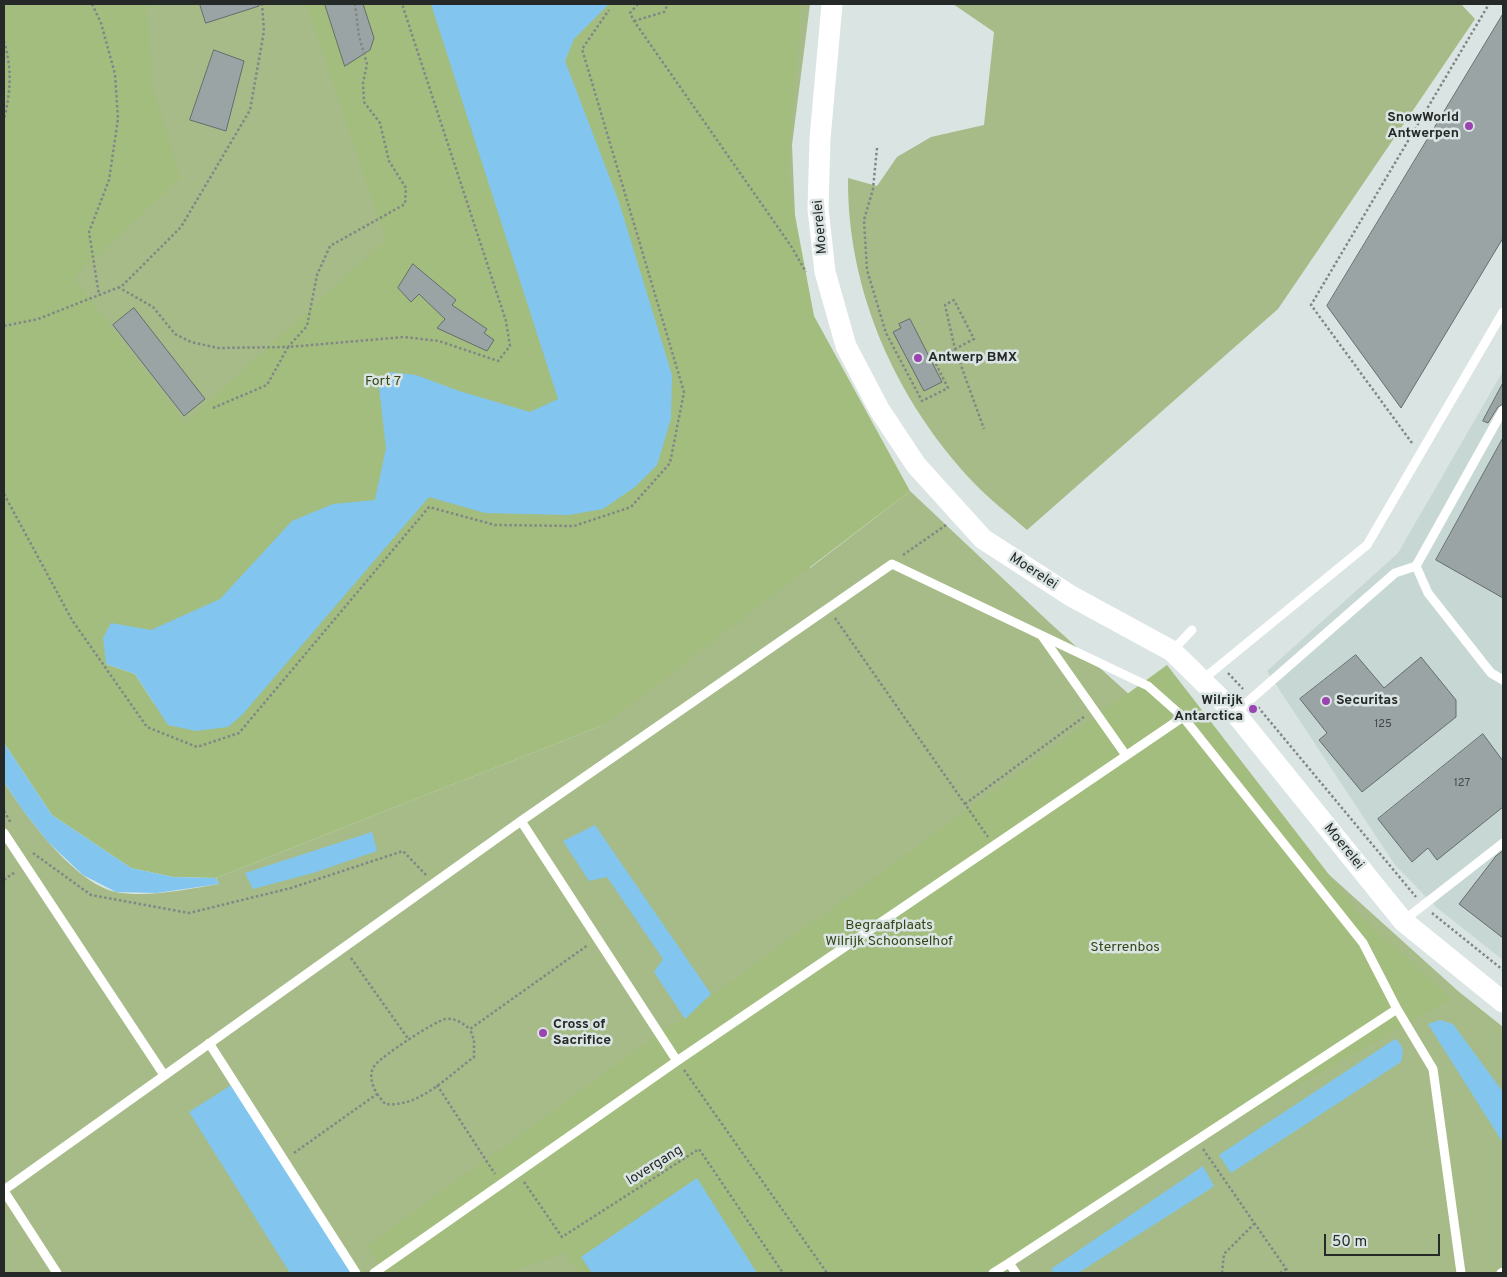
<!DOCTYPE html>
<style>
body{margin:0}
#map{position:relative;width:1507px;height:1277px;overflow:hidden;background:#dae4e2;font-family:Overpass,sans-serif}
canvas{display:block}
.frame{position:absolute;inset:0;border:5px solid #252928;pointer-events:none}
.scale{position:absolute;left:1324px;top:1234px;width:116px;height:22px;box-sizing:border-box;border:2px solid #252928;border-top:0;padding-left:6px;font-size:15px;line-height:18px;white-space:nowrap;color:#252928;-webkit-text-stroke:4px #dae4e2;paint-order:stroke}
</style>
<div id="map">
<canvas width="1507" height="1277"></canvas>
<div class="frame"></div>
<div class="scale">50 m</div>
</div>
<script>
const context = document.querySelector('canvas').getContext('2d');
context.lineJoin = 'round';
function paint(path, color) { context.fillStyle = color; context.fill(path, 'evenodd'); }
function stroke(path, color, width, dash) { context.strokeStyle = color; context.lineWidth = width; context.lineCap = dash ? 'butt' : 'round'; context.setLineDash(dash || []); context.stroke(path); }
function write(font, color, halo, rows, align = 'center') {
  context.font = font + ' Overpass,sans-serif'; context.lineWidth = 5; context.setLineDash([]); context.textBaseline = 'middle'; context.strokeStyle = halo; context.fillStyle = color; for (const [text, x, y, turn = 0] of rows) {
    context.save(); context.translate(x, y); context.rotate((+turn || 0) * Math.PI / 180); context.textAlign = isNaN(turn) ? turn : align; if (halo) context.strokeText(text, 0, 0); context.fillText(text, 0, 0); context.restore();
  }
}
paint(new Path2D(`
 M1503 371V960L1437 908 1395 865 1267 671 1398 553Z`), '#c7d8d4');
paint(new Path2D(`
 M4 4H810L792 145 810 568 910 491 1050 623 1458 991 1503 1027V1273H4V782C26 816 74 883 116 892 148 898 188 889 219 884L216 878 603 725 185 844Z
 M953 4H1461L1475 19 1278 309 1027 530C1009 514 989 499 973 482 896 400 847 291 848 178L877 186 897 157 931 137 984 125 994 32Z`), '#a6bb88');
paint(new Path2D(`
 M4 4H147L152 87 181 178 73 278 185 423 386 240 306 4H431L558 399 530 412 459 391 416 375 379 387 386 448 375 500 333 504 292 521 220 599 151 630 106 664 135 674 168 725 242 715 429 497 485 513 569 515 581 100 565 60 574 39 609 4H802L787 173 814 316 910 491 603 725 216 878 173 877 131 868 52 815 4 743Z
 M1167 665 1361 916 1451 999 1198 1141 1003 1273H757L697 1179 582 1257 592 1273H579L565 1252 507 1273H384L367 1246Z`), '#a3bd7e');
paint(new Path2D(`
 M431 4H609L574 39 565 61 619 202 672 375 671 419 657 465 635 487 603 509 569 515 485 513 429 497 242 715 228 727 196 731 168 725 135 674 106 664 103 638 111 623 151 630 220 599 292 521 333 504 375 500 386 448 379 387 390 372 416 375 459 391 530 412 558 399Z
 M4 743 52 815 131 868 173 877 216 878 219 884 157 893 116 892 83 875 48 842 22 809 4 782Z
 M595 825 711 994 685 1019 654 972 663 959 607 877 589 881 563 841Z
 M372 832 377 851 313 873 253 889 245 873Z
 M1440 1020 1453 1024 1503 1092V1143L1428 1024Z
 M1395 1039C1404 1046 1404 1052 1401 1062L1231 1173 1219 1155Z
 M236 1082 356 1273H290L189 1112Z
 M1203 1166 1214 1186 1207 1191 1078 1273H1054L1051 1269Z
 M697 1178 757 1273H592L581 1257Z`), '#82c6ef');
const building = new Path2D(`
 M200 4H259V6L206 23Z
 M325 4H363L374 38 370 50 345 66Z
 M1503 14V238L1401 408 1327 306Z
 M214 50 244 61 226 131 190 120Z
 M413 264 456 300 452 305 487 329 484 333 494 340 487 351 437 328 445 319 419 294 411 302 398 288Z
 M134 308 205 399 184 416 113 325Z
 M910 319 942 382 924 391 893 332 901 328 899 324Z
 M1503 383V404L1498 407 1488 423 1483 421Z
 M1503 438V598L1436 560Z
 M1356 655 1384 688 1421 657 1456 700V717L1362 792 1319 740 1327 733 1300 699Z
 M1483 734 1503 761V807L1437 860 1428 848 1412 862 1378 819Z
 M1503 851V938L1459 904 1496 856Z`);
paint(building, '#9ba4a5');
stroke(building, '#646d6e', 1);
stroke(new Path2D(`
 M92 4 101 23 115 74 118 119 109 180 89 232 99 295
 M638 4 630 13 634 21 791 246 806 272
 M634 21 664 12 668 4
 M4 41C12 69 11 91 4 119
 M877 148 873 189 864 220 867 270 886 333 922 401 948 388 934 360C947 354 960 346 974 339L954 300 945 305 955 349 984 429
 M118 287 153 307 175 334 191 342 218 348 288 347 307 326 317 275 330 246 405 204 406 188 389 161 380 123 364 102 363 83 367 64 359 36 355 4
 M4 326 38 319 122 286 181 227 250 110 264 31 262 4
 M213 408 267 385 288 347 404 337 439 341 498 361 510 346 506 321 402 4
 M1412 443 1311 305 1489 4
 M4 494 72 620 147 727 197 747 239 733 429 507 495 525 574 526 631 507 670 463 684 392 582 49 609 10
 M903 555 946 525
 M835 618 988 837
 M1228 673 1243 689
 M1258 707 1416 897
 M965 804 1085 716
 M4 811 11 823
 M33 853 91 895 189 913 291 888 403 851 426 875
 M4 880 15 872
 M1432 913 1503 970
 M351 958 409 1040
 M684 1070 827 1273
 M437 1085 495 1174
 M377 1094 385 1104C419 1108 448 1076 474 1057V1040L470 1029
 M1203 1149 1289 1273
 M294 1153 377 1094C372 1085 368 1074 375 1065 382 1056 436 1020 446 1019 456 1018 462 1023 470 1029L588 945
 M524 1182 562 1237 699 1149 783 1273
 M1222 1273 1224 1254 1255 1223
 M1280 1273 1286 1269`), '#808786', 2.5, [2.5, 2.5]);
stroke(new Path2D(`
 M1416 566 1428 593 1491 673 1503 680
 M1042 636 1125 754
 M1172 651 1192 630
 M1202 680 1367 545 1503 312
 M1235 713 1395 573 1416 566 1503 410
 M521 821 677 1061
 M4 833 164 1075
 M1403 921 1503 843
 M209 1043 356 1273
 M4 1190 521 821 892 564 1148 686 1183 717 1363 943 1397 1009 1433 1069 1461 1273
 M4 1191 57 1273
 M1009 1263 1397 1009
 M374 1273 677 1061 1183 717
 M993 1273 1009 1263 1016 1273
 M1501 1273 1503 1272`), '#fff', 9);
stroke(new Path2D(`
 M832 4 820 139 818 209 825 272 846 346 879 409 916 465 983 539 1071 596 1172 651 1235 713 1403 921 1503 1002`), '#fff', 21);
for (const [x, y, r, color] of [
 [1469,126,5,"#9944b1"],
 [918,358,5,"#9944b1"],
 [1326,701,5,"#9944b1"],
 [1253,709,5,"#9944b1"],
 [543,1033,5,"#9944b1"]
]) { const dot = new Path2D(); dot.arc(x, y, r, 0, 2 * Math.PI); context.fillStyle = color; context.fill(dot); stroke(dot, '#dae4e2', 2); }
write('11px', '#424847', null, [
 ["125",1383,725],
 ["127",1462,784]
]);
write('bold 14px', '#252928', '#dae4e2', [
 ["SnowWorld",1459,118,"right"],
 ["Antwerpen",1459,134,"right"],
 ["Antwerp BMX",928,358],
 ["Wilrijk",1243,701,"right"],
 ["Antarctica",1243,717,"right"],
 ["Securitas",1336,701],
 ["Cross of",553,1025],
 ["Sacrifice",553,1041]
], 'left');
write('14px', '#252928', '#dae4e2', [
 ["Moerelei",821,227,-95],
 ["Moerelei",1033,572,33],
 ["Moerelei",1343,847,51],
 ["lovergang",655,1166,-32]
]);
write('14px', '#344516', '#dae4e2', [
 ["Fort 7",383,382],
 ["Begraafplaats",889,926],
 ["Wilrijk Schoonselhof",889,942],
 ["Sterrenbos",1125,948]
]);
</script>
